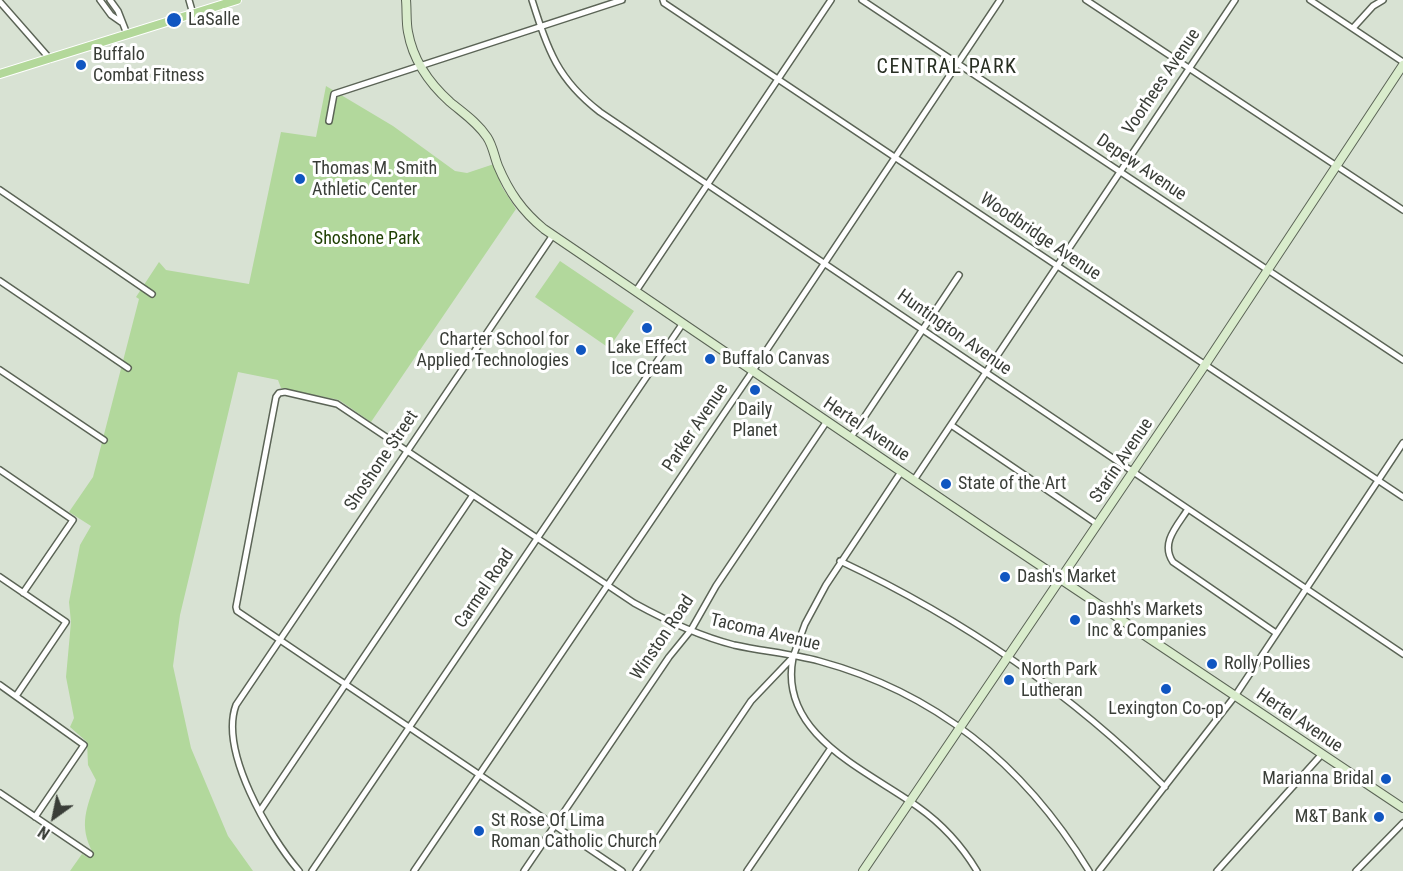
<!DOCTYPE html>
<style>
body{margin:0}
#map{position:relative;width:1403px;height:871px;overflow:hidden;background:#d8e2d3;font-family:"Roboto Condensed",sans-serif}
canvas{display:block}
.north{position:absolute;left:24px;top:787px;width:60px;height:60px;-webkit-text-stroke:4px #fff;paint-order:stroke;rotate:213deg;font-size:16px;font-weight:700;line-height:24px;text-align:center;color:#3a3e38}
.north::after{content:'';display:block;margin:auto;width:21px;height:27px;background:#3a3e38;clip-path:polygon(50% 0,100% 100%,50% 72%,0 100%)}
</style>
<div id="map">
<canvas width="1403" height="871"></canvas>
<div class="north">N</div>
</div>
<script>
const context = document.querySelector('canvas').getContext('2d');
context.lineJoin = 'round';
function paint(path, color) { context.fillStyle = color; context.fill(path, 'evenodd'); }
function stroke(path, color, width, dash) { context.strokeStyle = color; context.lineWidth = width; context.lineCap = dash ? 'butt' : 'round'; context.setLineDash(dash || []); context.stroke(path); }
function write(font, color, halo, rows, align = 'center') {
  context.font = font + ' "Roboto Condensed",sans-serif'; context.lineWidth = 6; context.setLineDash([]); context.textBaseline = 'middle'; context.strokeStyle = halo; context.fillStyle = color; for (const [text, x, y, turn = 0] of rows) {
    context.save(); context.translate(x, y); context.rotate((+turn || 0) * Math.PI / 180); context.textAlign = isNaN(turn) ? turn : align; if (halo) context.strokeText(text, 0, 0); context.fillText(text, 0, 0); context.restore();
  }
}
paint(new Path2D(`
 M326 86 393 126 455 171 467 173 494 164 502 187 516 209 371 422 339 400 281 388 278 380 238 372 180 615 173 666 191 748 228 836 253 871H70L82 854 89 858 93 853C78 825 87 808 96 780L88 765 87 742 70 727 74 718 66 677 71 622 69 602 80 545 91 526 69 512 93 477 139 299 136 297 159 262 166 270 249 284 281 132 316 137Z
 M560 261 634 311 609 348 535 297Z`), '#b2d89c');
const street = new Path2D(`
 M100 0 111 15 121 22
 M110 0 118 11 127 34
 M189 0 193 14
 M532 0C548 50 557 79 600 112L1403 654
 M663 0 664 3 1403 497
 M862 0 1403 360
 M1086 0 1403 210
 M1310 0 1403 62
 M0 2 50 59
 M1353 28 1373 6 1383 0
 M329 121 334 94 622 0
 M0 190 152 294
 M0 281 128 368
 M636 291 831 0
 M0 370 104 440
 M951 425 1097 524
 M851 437 959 275
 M0 470 73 520 23 593
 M914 480 1235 0
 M1188 509C1177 526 1160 543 1173 562L1276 633
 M840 561C961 618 1070 692 1165 787
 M0 577 66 622 16 696
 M793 658C778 735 867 770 918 807 942 824 962 846 977 871
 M0 685 84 745 35 817
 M0 793 90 854
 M260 811 473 495
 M299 871C269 836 219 751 236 705L553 235
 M312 871 683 323
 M414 871 748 378 1000 0
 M524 871 669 657 691 630 716 586 827 421
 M622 871 237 611 236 607 276 397 279 393 285 392 337 404 634 603C665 620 699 636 734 645 762 651 792 654 819 661 937 693 1026 767 1089 871
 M636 871 751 701 793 657 805 624 826 585 901 472
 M747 871 831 748
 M1099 871 1235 696 1403 443
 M1217 871 1322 754
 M1356 871 1403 823`);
const secondary = new Path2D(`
 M406 0C407 11 406 22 408 32 413 60 430 84 450 102 463 113 477 122 487 137 493 146 494 156 498 166 509 192 522 211 544 229L990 532 1403 808
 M863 871 1205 365 1403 65`);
const primary = new Path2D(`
 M0 74 237 0`);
stroke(street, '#5b6456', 8);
stroke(secondary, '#5b6456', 10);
stroke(primary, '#fff', 10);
stroke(street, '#fff', 5);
stroke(secondary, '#d9eccc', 8);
stroke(primary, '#b3d89a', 8);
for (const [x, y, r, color] of [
 [174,20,8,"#1056c1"],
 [81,65,6,"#1056c1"],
 [300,179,6,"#1056c1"],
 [647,328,6,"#1056c1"],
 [581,350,6,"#1056c1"],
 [710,359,6,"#1056c1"],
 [755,390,6,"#1056c1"],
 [946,484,6,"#1056c1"],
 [1005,577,6,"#1056c1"],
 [1075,620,6,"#1056c1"],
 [1212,664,6,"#1056c1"],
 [1009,680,6,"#1056c1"],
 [1166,689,6,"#1056c1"],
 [1386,779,6,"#1056c1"],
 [1379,817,6,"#1056c1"],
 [479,831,6,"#1056c1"]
]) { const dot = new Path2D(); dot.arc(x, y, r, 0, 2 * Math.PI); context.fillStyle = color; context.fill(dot); stroke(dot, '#fff', 2); }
write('18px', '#3a3e38', '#fff', [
 ["LaSalle",188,20],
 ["Buffalo",93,55],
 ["Combat Fitness",93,76],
 ["Thomas M. Smith",312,169],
 ["Athletic Center",312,190],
 ["Charter School for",569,340,"right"],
 ["Applied Technologies",569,361,"right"],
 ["Lake Effect",647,348,"center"],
 ["Ice Cream",647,369,"center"],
 ["Buffalo Canvas",722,359],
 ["Daily",755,410,"center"],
 ["Planet",755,431,"center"],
 ["State of the Art",958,484],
 ["Dash's Market",1017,577],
 ["Dashh's Markets",1087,610],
 ["Inc & Companies",1087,631],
 ["Rolly Pollies",1224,664],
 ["North Park",1021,670],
 ["Lutheran",1021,691],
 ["Lexington Co-op",1166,709,"center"],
 ["Marianna Bridal",1374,779,"right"],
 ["M&T Bank",1367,817,"right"],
 ["St Rose Of Lima",491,821],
 ["Roman Catholic Church",491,842]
], 'left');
write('18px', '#3a3e38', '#fff', [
 ["Voorhees Avenue",1162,82,-56],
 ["Depew Avenue",1141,168,34],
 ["Woodbridge Avenue",1040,237,34],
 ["Huntington Avenue",954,333,35],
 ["Parker Avenue",696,428,-56],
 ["Hertel Avenue",866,430,34],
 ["Shoshone Street",382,461,-56],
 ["Starin Avenue",1122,461,-56],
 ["Carmel Road",485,589,-56],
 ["Tacoma Avenue",765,633,13],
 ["Winston Road",663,638,-56],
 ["Hertel Avenue",1299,721,34]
]);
write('18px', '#1d3e00', '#fff', [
 ["Shoshone Park",367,239]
]);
context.letterSpacing = '1.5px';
write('20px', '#282f23', '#fff', [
 ["CENTRAL PARK",947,68]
]);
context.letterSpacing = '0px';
</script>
